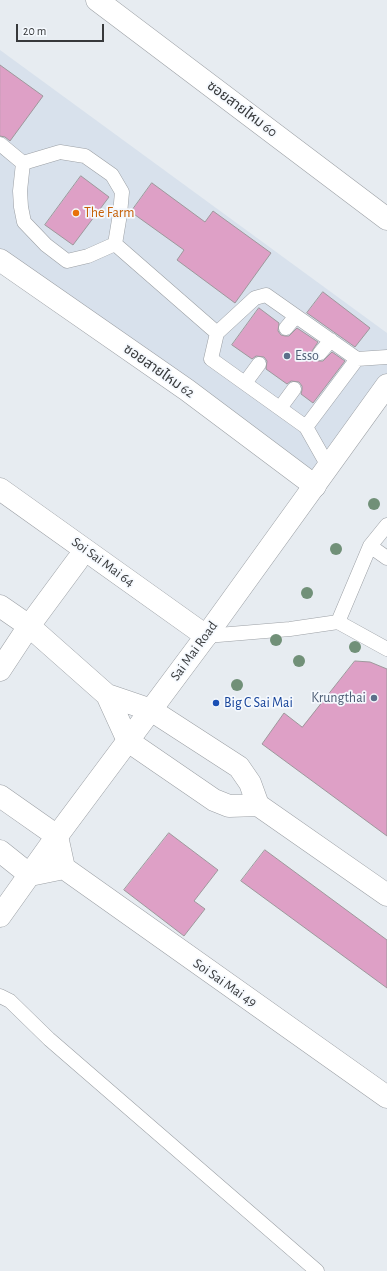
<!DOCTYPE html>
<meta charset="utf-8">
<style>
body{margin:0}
#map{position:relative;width:387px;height:1271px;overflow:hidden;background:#e7ecf1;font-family:"Alegreya Sans",sans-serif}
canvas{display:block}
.scale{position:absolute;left:16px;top:24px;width:88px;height:18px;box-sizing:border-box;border:2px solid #37393b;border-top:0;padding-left:5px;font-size:12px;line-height:14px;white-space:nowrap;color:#37393b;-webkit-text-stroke:3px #f5f9fe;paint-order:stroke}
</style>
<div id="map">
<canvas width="387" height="1271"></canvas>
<div class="scale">20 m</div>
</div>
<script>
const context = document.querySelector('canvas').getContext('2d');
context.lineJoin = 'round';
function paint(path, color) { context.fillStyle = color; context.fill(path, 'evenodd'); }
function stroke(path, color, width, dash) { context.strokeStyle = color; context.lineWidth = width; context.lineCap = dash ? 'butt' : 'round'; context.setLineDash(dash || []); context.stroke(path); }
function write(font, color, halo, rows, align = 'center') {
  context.font = font + ' "Alegreya Sans","Noto Sans Thai",sans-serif'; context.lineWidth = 3.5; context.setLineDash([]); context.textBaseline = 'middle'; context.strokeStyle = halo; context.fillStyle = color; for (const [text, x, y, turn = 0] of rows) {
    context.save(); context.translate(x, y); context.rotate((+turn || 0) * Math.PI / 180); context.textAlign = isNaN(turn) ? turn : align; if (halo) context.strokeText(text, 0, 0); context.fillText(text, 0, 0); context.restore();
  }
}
paint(new Path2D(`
 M0 50 387 333V390L315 486 0 263Z`), '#d8e1ec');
const building = new Path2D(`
 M0 65 43 96 10 141 5 137 0 136Z
 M81 176 109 197 73 245 45 225Z
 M152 183 205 222 213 211 271 253 235 303 177 260 184 250 131 212Z
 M323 292 370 328 355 347 307 313Z
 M259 308 279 323 278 331 281 335 285 336H289L297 328 318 342 312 351V356L315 360 319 361H323L332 352 345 361 313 403 301 394 302 390V386L299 382 291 381 287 384 266 369 267 361 264 357 256 356 252 359 232 345Z
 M355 661 370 662 387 669V836L262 744 284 713 302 727Z
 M169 833 218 870 194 901 205 909 184 936 124 890Z
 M265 850 387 940V988L241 881Z`);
paint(building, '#dea0c6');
stroke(building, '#9e989c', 1);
const lane = new Path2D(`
 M0 144 23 163
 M60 152 85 156 112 175 122 192 120 214 115 244 88 256 67 261 46 245 24 222 21 207 20 191 23 163Z
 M115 244 217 333
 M286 328 296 316
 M320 353 331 340
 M245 383 259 364
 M280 408 294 389
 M306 427 357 359
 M328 466 306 427 211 359 217 333 255 298 266 295 357 359 387 357
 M370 546 387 558
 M338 622 370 546 387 525
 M206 636 290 629 338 622 387 649
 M0 996 10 1001 49 1039 317 1271`);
const street = new Path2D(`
 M97 0 387 219
 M0 260 187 390 315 486
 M0 489 206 636
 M0 606 29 626 107 695 151 710 239 767 250 783 258 805 387 895
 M0 670 29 626 77 561
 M107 695 128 741 214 800 229 806 258 805
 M0 796 57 836 64 868
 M0 851 30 875 64 868
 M64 868 387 1097`);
const secondary = new Path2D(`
 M0 916 57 836 206 636 387 385`);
stroke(lane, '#9ca0a5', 15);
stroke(street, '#9ca0a5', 23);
stroke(secondary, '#9ca0a5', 23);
stroke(lane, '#fff', 14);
stroke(street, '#fff', 22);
stroke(secondary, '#fff', 22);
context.fillStyle = '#719078';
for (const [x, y] of [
 [374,504],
 [336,549],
 [307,593],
 [276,640],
 [355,647],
 [299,661],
 [237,685]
]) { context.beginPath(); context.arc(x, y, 6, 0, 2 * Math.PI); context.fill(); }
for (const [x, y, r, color] of [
 [76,213,4,"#e8710a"],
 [287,356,4,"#5c6f8a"],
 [374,698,4,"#5c6f8a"],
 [216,703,4,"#1a4fb4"]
]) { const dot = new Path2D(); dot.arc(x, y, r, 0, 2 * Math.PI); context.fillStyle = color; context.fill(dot); stroke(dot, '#f5f9fe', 1.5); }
write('14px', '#37393b', '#f5f9fe', [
 ["ซอยสายไหม 60",242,109,37],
 ["ซอยสายไหม 62",159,371,35],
 ["Soi Sai Mai 64",103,562,36],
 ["Sai Mai Road",194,651,-54],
 ["Soi Sai Mai 49",225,983,35]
]);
write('14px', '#c56008', '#f5f9fe', [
 ["The Farm",84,213]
], 'left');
write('14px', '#4e5e75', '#f5f9fe', [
 ["Esso",295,356],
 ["Krungthai",366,698,"right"]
], 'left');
write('14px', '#164399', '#f5f9fe', [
 ["Big C Sai Mai",224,703]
], 'left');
</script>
